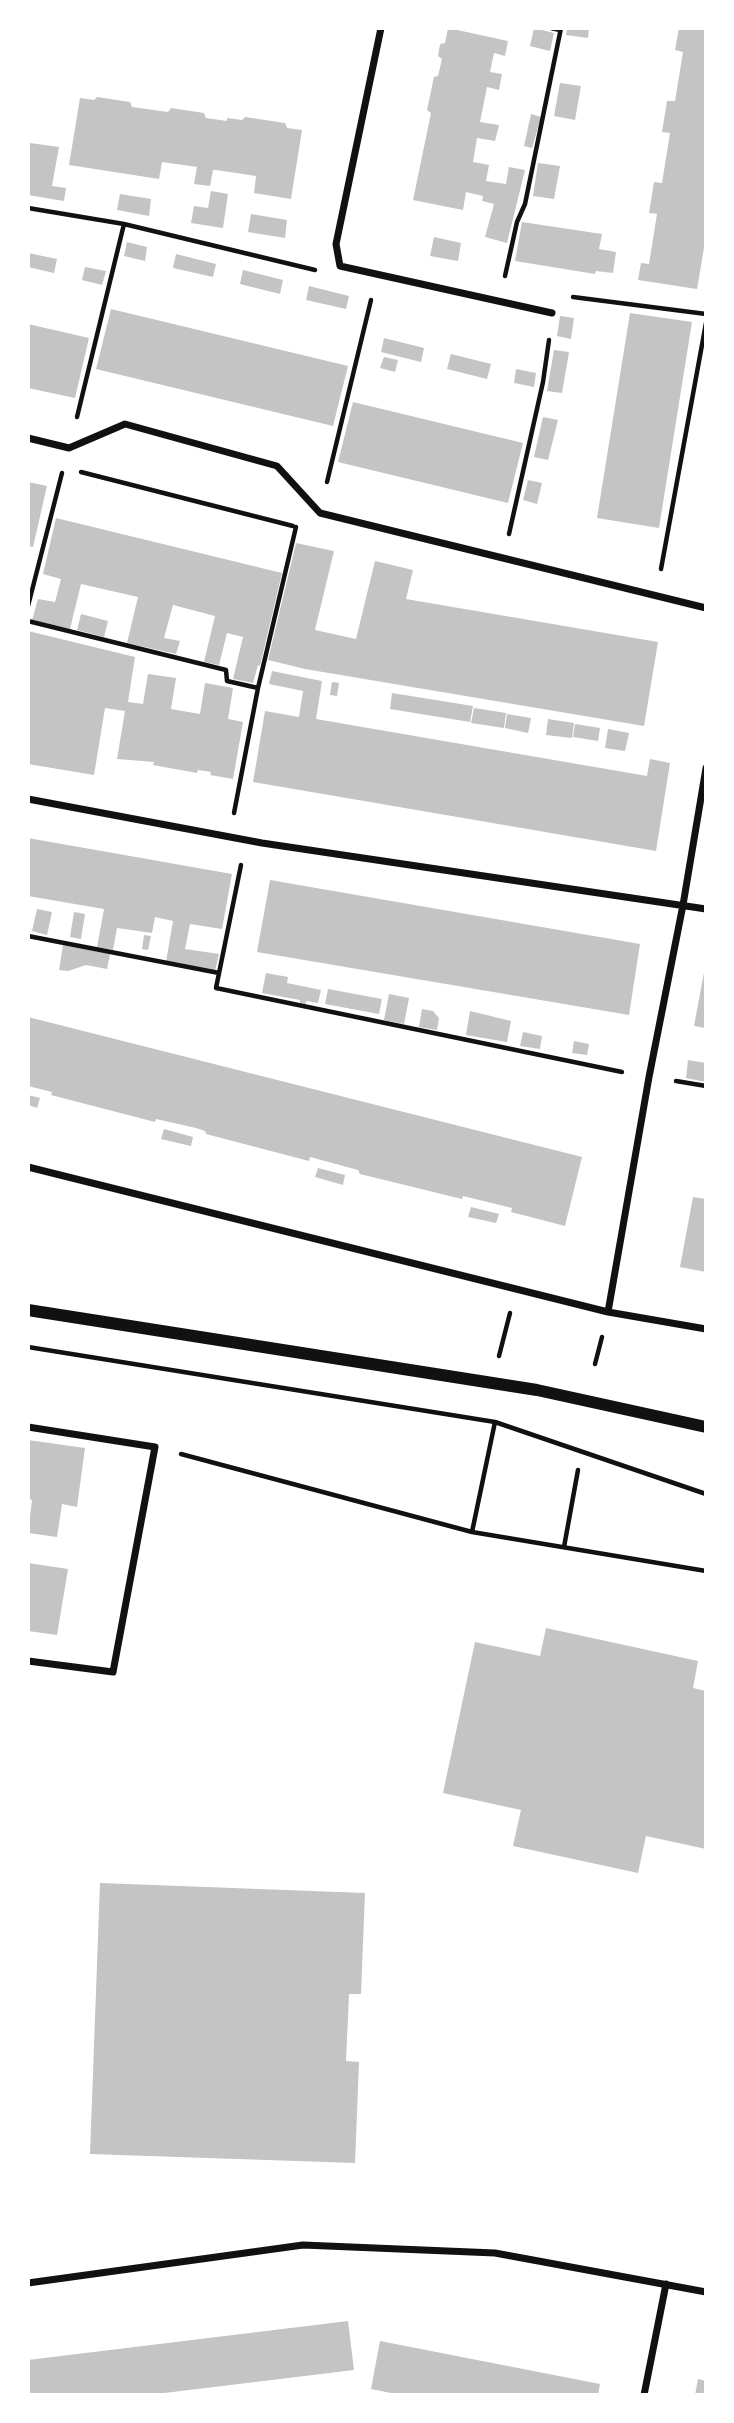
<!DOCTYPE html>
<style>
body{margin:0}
#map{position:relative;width:734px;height:2423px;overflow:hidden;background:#fff;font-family:"Fira Sans",sans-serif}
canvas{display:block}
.frame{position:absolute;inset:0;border:30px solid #fff;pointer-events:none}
</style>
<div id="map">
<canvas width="734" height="2423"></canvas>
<div class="frame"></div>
</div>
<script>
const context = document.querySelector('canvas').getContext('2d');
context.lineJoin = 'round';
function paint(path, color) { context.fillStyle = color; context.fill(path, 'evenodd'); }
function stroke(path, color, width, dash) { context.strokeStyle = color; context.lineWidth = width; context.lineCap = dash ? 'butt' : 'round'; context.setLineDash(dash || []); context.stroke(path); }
paint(new Path2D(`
 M448 28 508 41 505 56 494 53 490 72 502 74 499 90 487 87 480 122 499 125 495 141 477 138 473 162 489 165 486 181 506 184 509 167 525 170 507 243 485 237 494 204 482 201 483 196 466 192 463 210 413 200 431 113 427 110 434 77 438 76 442 59 438 56 440 44 445 43Z
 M534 28 554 33 550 51 530 46Z
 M567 28H589L588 38 566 35Z
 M679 28H706V236L697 289 638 280 641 263 649 264 657 214 649 213 654 182 662 183 670 133 662 132 667 101H675L683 52 675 50Z
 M560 83 581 86 575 120 554 116Z
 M97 97 130 102 132 107 168 112 171 108 204 113 206 118 227 121V118L242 120 245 117 285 123 287 128 302 130 291 199 254 193 256 176 216 170H213L210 186 194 184 197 167 162 162 159 179 69 165 80 98 94 100Z
 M531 114 541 117 532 148 524 146Z
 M30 143 59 147 52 186 66 188 64 201 28 195Z
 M538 163 560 166 554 199 533 196Z
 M211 191 228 194 223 228 191 223 194 206 208 208Z
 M120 194 151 199 149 216 117 210Z
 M251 214 287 220 285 238 248 232Z
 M522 222 602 234 599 249 616 252 613 273 596 271 595 274 515 261Z
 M434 237 461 243 458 261 430 256Z
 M127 242 147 247 145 261 124 256Z
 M28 253 57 259 54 273 28 267Z
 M176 254 216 264 213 277 173 268Z
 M85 267 106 271 102 285 82 280Z
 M243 270 283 280 280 294 240 284Z
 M309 286 349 296 346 309 306 300Z
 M111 309 348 366 333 426 96 369Z
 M630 313 692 322 659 528 597 518Z
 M560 316 574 318 571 339 557 336Z
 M28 324 89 338 75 398 28 388Z
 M384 338 424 348 421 362 381 352Z
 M554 350 569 352 562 393 547 391Z
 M451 354 491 364 487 379 447 369Z
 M384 357 398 360 395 372 380 368Z
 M516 369 536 373 534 387 514 383Z
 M353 402 523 443 508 503 338 462Z
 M543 417 558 420 548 460 534 457Z
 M528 480 542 483 537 504 523 500Z
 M28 482 47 486 33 547 28 546Z
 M56 518 282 573 260 666 258 665 253 683 233 679 243 637 227 633 219 665 204 662 215 616 173 605 164 638 180 641 176 654 127 643 138 597 81 584 70 629 32 620 38 599 55 602 61 579 43 574Z
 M296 543 334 551 315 630 356 639 375 561 413 570 406 599 658 642 644 726 305 669 268 660Z
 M81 614 108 621 104 637 77 630Z
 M28 631 135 657 128 702 143 704 148 674 176 678 171 709 200 714 205 683 233 688 228 719 243 722 233 779 210 775 211 772 198 770 197 773 153 765 154 762 117 759 125 711 105 708 94 775 28 764Z
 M272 671 322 681 316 719 647 776 650 759 670 763 656 851 253 782 265 711 299 717 303 691 269 684Z
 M332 682 339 683 337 696 330 695Z
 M392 693 473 706 470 722 390 709Z
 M474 708 506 713 504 728 471 723Z
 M507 714 531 718 528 733 505 728Z
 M548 719 574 723 572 738 546 735Z
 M575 724 600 728 598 741 573 737Z
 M608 729 629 733 625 751 605 748Z
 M28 838 232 874 222 929 190 924 185 949 219 954 215 971 166 962 173 921 155 917 152 933 117 928 113 950 97 947 104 909 28 896Z
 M270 880 640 944 629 1015 257 952Z
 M37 909 52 912 47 935 32 931Z
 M74 912 85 914 81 939 70 937Z
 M144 935 151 936 148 950 142 949Z
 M63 945 110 954 107 969 86 965 68 971 59 970Z
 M705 967H706V1028L694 1026Z
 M266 973 288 977 287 983 321 990 318 1003 306 1001V1004L300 1003V1000L262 993Z
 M328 989 382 999 379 1014 325 1004Z
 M389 994 409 998 404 1024 384 1020Z
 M422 1009 433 1011 439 1018 437 1030 419 1027Z
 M470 1011 511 1021 507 1042 466 1035Z
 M28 1017 582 1157 565 1226 511 1212 512 1208 463 1196 462 1199 360 1174 358 1170 310 1157 309 1161 206 1134 205 1131 196 1128 156 1119 155 1122 51 1095 52 1092 28 1086Z
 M523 1032 542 1036 540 1049 520 1046Z
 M574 1041 589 1044 587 1055 572 1053Z
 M688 1060 706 1063V1082L686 1078Z
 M28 1095 40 1098 37 1108 28 1105Z
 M164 1129 193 1137 191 1146 161 1139Z
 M318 1168 345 1175 343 1185 315 1177Z
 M693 1197 706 1199V1272L680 1267Z
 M471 1207 499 1214 496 1223 468 1217Z
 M28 1440 85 1448 77 1507 62 1504 57 1537 28 1533 32 1500 28 1499Z
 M28 1563 68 1569 57 1635 28 1631Z
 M546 1628 698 1661 693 1688 706 1691V1849L646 1836 638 1873 513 1846 521 1810 443 1793 475 1642 540 1656Z
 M100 1883 365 1893 361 1994H349L346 2061 359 2062 355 2163 90 2154Z
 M348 2321 354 2370 148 2395H28V2360Z
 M380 2341 600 2384 598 2395H401L371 2389Z
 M698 2379 706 2381V2395H695Z`), '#c4c4c4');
stroke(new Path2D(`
 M551 28 560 30
 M28 208 124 224 315 270
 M505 276 517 222 525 204 561 28
 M573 297 706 314
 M77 417 124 224
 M81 472 293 526
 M327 482 371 300
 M509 534 543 382 549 340
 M661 569 706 323
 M28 606 62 473
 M28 621 226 670 227 681 258 688
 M234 813 258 688 296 527
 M241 865 216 988 622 1072
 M28 936 219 973
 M676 1081 706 1086
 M28 1347 495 1422 706 1494
 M499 1356 510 1313
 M595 1364 602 1337
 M181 1454 472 1532 706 1571
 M472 1532 495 1422
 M564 1547 578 1470`), '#111', 4.5);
stroke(new Path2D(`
 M381 28 336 244 340 266 552 313
 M28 438 69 448 125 424 277 466 320 513 706 608
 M28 799 262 843 706 909
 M28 1167 608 1312 706 1329
 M608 1312 649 1077 683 905 706 768
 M28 1427 155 1447 113 1672 28 1661
 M28 2283 303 2245 495 2253 706 2292
 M644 2395 666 2284`), '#111', 7);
stroke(new Path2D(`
 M28 1310 537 1390 706 1427`), '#111', 12);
</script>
